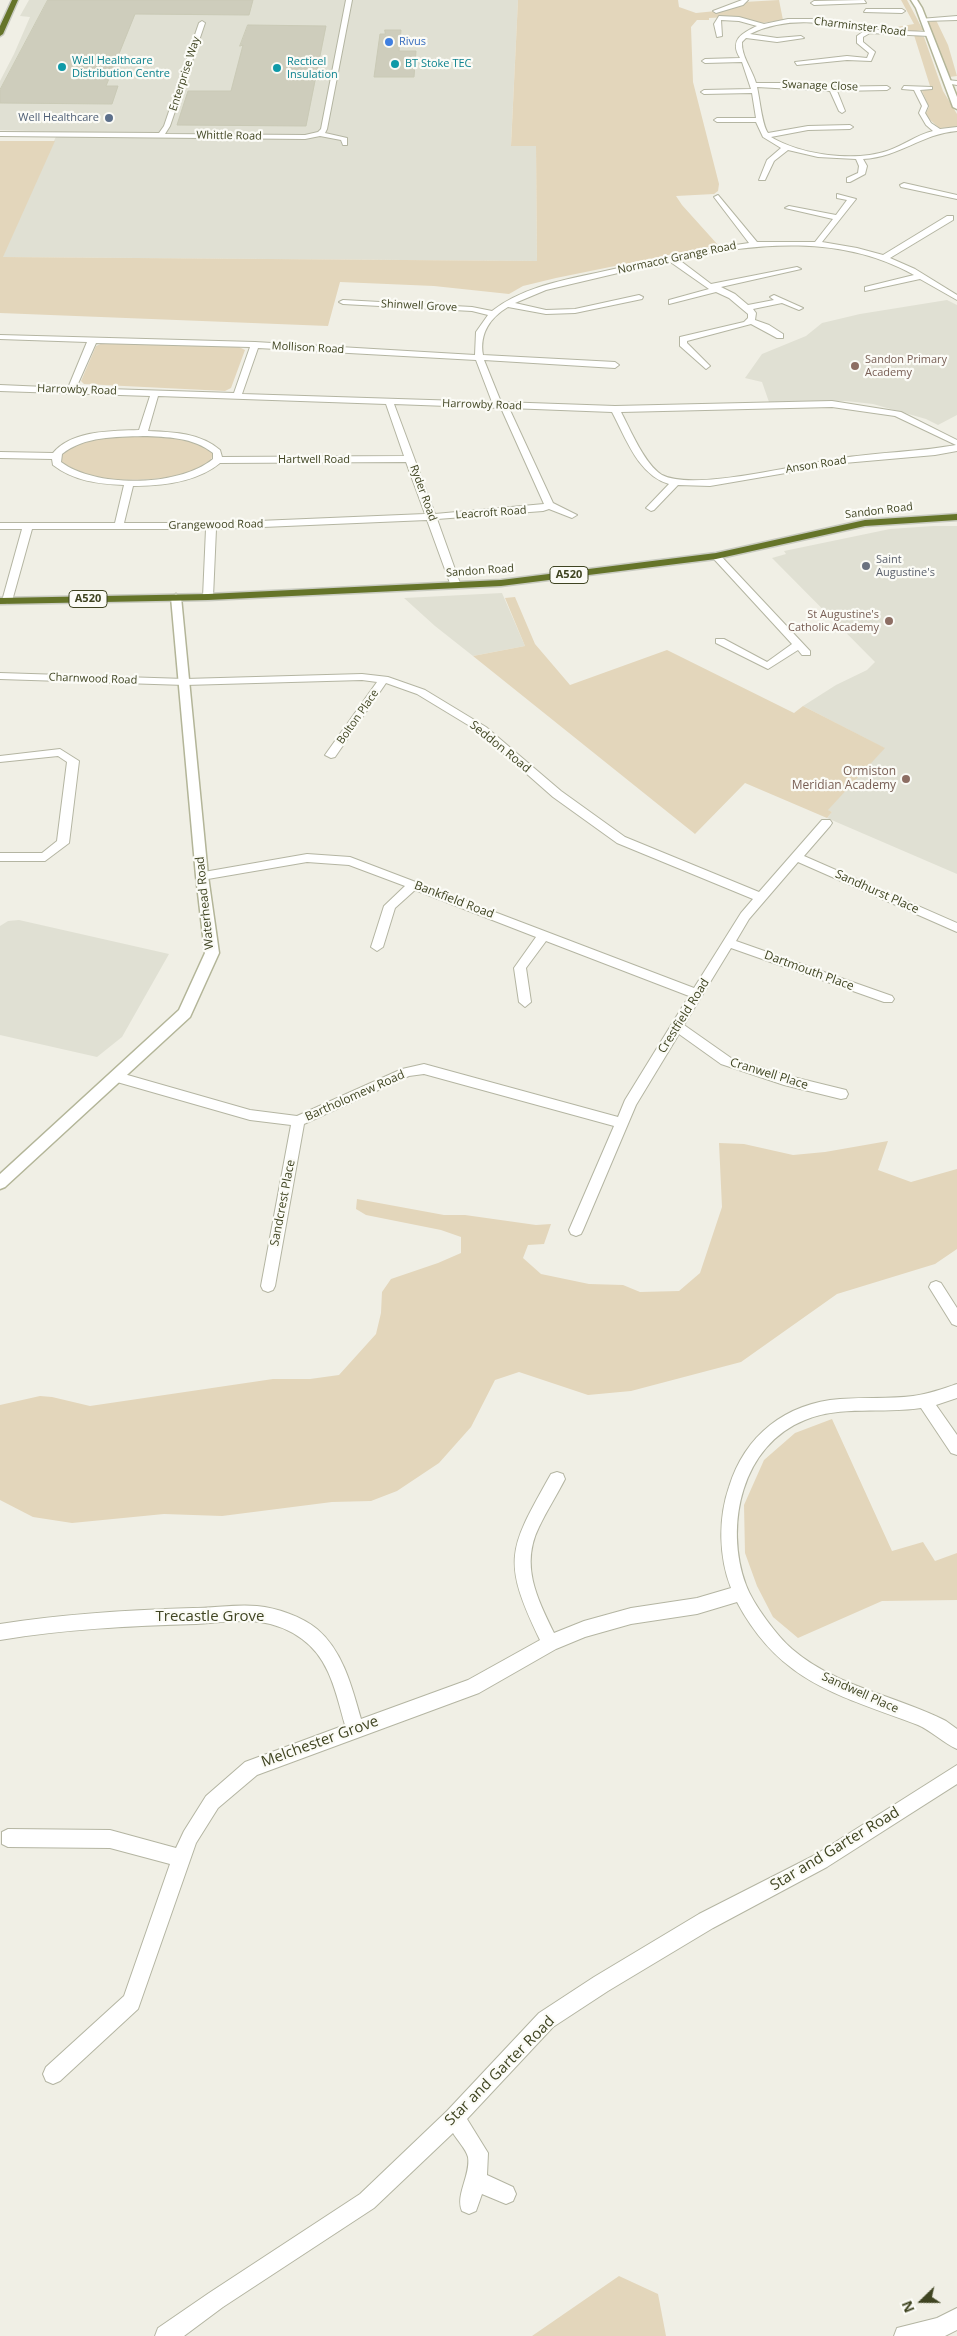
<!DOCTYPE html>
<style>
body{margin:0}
#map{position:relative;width:957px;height:2336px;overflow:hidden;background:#f0efe5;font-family:"Open Sans",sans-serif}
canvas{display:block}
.north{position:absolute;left:897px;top:2276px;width:50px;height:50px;-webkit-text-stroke:4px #fbfbf6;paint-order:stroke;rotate:248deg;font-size:14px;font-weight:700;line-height:20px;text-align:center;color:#3f4421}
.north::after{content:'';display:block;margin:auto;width:18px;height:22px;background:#3f4421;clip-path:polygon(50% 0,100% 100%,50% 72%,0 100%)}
</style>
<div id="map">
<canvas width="957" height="2336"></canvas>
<div class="north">N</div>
</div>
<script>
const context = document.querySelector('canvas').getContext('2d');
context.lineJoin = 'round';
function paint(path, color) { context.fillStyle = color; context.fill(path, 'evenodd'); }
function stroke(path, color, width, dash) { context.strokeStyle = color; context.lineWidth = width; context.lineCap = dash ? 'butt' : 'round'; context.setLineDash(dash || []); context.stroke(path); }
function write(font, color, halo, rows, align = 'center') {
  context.font = font + ' "Open Sans",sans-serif'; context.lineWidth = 4.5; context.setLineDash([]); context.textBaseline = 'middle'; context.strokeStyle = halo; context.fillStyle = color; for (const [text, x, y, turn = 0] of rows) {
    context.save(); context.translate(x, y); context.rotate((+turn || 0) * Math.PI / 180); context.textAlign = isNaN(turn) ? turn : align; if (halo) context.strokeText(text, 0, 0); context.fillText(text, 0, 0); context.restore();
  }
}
paint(new Path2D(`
 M29 0H518L511 145 536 146 537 261 2 257 58 132 0 130V81L14 54 30 17 20 16Z
 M947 300 957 305V415L938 425 926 419 873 404 846 401 769 402 762 382 745 378 762 354 806 336 822 323 860 314Z
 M933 526H957V874L827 818 832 812 827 810 884 748 803 706 836 685 867 670 875 662 772 558 786 554 784 551 890 529Z
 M502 593 525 646 473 656 435 626 404 598Z
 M19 920 169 954 122 1037 97 1057 0 1035V926L8 921Z`), '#e0e0d3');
paint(new Path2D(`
 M518 0H678L679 7 696 13 716 11 744 2 779 0 783 20 762 23 729 17 709 18V20H697L691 27 693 82 719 184 718 191 714 194 676 196 682 205 718 245 556 278 523 286 509 294 434 286 340 282 328 326 0 313V141H55L3 257 537 261 536 146H511Z
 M901 0H907L923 30 911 32 890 31 891 28 914 24Z
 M936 20 948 45 957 76 949 77 928 22Z
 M914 35 924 37 943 91 957 114V127L939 128 925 115 929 107 922 91 930 86Z
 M103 343 239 347 245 350 231 388 225 391 84 384 81 381 96 346Z
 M143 435C164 437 196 436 212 453 216 482 123 481 104 479 87 476 75 470 60 462L62 453C86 438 114 436 143 435Z
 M515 597 535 644 570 685 667 650 794 713 803 706 885 748 828 810 832 812 827 818 745 783 695 834 473 656 525 646 505 598Z
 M888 1141 878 1170 911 1182 957 1169V1249L935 1264 837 1294 741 1362 631 1391 588 1395 519 1372 495 1380 471 1427 439 1463 397 1491 371 1501 332 1502 222 1516 164 1514 72 1523 33 1517 0 1500V1405L40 1396 52 1397 90 1406 273 1379H310L339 1375 376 1334 381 1313 382 1292 391 1279 438 1263 461 1253V1237L441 1230 366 1215 356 1209 357 1199 444 1215H465L536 1225 551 1224 544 1244 528 1245 523 1258 541 1274 589 1284 623 1285 640 1292 679 1291 700 1273 722 1207 719 1143 744 1144 793 1155 825 1152Z
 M832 1419 892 1551 923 1542 935 1561 957 1553V1600L882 1601 798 1638 773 1617 757 1586 745 1553 744 1505 764 1460 795 1433Z
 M619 2276 658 2294 666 2336H532Z`), '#e3d6bb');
const building = new Path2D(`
 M48 0H253L249 15 135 14 106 86H118L112 104 0 103V90Z
 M248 25 326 26 306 126 177 125 188 91H231L243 45 240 46Z
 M385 30H401L399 51H416L414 77H374L380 34H385Z`);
paint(building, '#cecdbc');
stroke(building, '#cacab6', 1);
const street = new Path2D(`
 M346 0H352L327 129 325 133 347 138V145H343L341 140 320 136 305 139 0 136V132L159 133 164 126 199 23 202 21 205 23 170 126 165 134 305 135 318 132 321 129Z
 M742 0H748L743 5 716 13 713 11Z
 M864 0 866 3 814 5 811 3 814 1Z
 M866 9H902L905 11 902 13 864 12Z
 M719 16 739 17 764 24 788 19H819L878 30 929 32 932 34 929 36 870 33 863 37V42L875 52 871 61 847 60 797 65 795 62 847 56 867 58 869 53 857 43V36L864 31C826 22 787 16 750 34L777 38 801 36 804 38 777 42 746 38 742 42C741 56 752 69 756 83H785L820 87 887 86 890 88 887 90 837 91 845 111 842 113 839 111 830 91 757 87C760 100 762 125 768 133L808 126 850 125 853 127 850 129 808 130 771 137C801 155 854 162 887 151 903 146 916 135 933 131L926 125 919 113 922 106 914 90 902 89 904 86 932 87V89L920 90 928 106 925 113 931 123 940 129 957 127V131C921 134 900 157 863 159L867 166 865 174 850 182H847V178L858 173 859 166 856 159 818 157 788 150 774 161 765 180H759L767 160 781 148 763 137 756 122H717L714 120 717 118H756L752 93 704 94 701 92 704 90 751 89 742 62 705 63 702 61 705 59 740 58C729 40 742 33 757 26L739 21 721 20 722 36 717 37 714 24Z
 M957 16V20L923 21 920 19Z
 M947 80 957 81V85L945 83Z
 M904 183 957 195V199L901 187 900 185Z
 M837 194 856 199 822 242 857 248 883 255 947 216H953V220L890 258 915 269 957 295V300L920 279 865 291V287L914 275C841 234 757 243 678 259L711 284 797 267 801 269 721 287 735 294 748 305 774 300 770 297 774 295 803 308 799 310 782 303 753 309 756 313 755 320 769 325 783 334V338H777L751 324 687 341V343L710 366 706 369 680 346V337L744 322 748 318V314L729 298 716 292 669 304V300L709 289 669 261 546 290 515 303 546 310 575 309 639 295 643 297 642 299 575 313 546 314 508 307C491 317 479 333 483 355L615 362 619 365 615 368 484 360 501 402 615 406 832 401 901 412 957 440V451L935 455 844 463 710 486 678 485 654 510 651 511 646 508 669 484C638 475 626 438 612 412L509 408 553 503 577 515 572 518 549 509 543 511 437 519 461 586 460 588H452L451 586 427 520 216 529 213 597 208 600 203 597 206 529H32L12 601 7 604 2 601 22 529H0V523H115L124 485C98 484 74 481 53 465L52 459 0 458V452L53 453C72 430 112 431 139 430L150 396 0 391V385L68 388 87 342 0 339V335L255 342 475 355 476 332 488 315 472 311 343 304 339 302 343 300 472 307 492 311C527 284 572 279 614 269 659 259 704 249 749 243L714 197 718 195 757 242H815L833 219 785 208 789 206 836 215 847 200 837 198ZM96 343 250 347 234 393 76 388ZM258 348 476 360 492 402 242 394ZM158 396 386 404 404 456 222 457 220 450C200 433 174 432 148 431ZM394 404 501 408 544 504 435 514ZM832 407 895 416 956 445C918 452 880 452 842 458 803 463 694 492 662 475 645 465 630 429 621 412ZM143 436C167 437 193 437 213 453V459C179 487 96 488 61 462L62 454C85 436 115 437 143 436ZM406 462 425 514 211 523H124L133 486C163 486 197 482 220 463Z
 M716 553 719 554 810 651V655H802L798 650 768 669 716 643V639H724L767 662 792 644 713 558V554Z
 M0 673 185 679 362 674 388 677 425 690 486 727 561 791 625 837 759 892 822 820H830L832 823 830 826 804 856 957 923V932L798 862 749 919 736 941 892 996 894 999 892 1002H884L731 948 684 1025 731 1058 785 1075 846 1090 848 1094 846 1098 841 1099 784 1085 721 1064 679 1034 636 1105 583 1230 581 1234 576 1236 571 1234 569 1230 614 1126 424 1074 409 1076 304 1124 275 1286 273 1290 268 1292 263 1290 261 1286 291 1125 250 1120 117 1082 112 1080 110 1077 112 1074 117 1072 250 1110 297 1116 402 1069 424 1064 618 1117 625 1100 689 996 546 941 526 968 531 1002 525 1007 519 1002 514 968 536 937 415 890 395 908 383 947 377 951 371 947 384 906 405 886 349 865 307 862 202 880 198 879 196 876 198 873 307 854 350 857 694 988 741 913 753 899 617 843 553 797 478 731 417 694 386 683 335 757 331 758 325 755 377 682 362 680 185 685 0 679Z
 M60 749 79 761 69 843 45 861H0V853H42L57 841 67 762 58 756 0 762V756Z
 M936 1281 941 1283 957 1308V1326L952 1324 929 1287 931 1283Z
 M957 1384V1398L936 1405 957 1435V1455L951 1453 921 1408C883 1414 841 1405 805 1420 742 1445 724 1525 746 1585 753 1604 777 1636 792 1649 836 1687 895 1695 946 1721L957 1729V1749C943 1743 932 1731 918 1725 839 1695 780 1683 737 1602L697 1614 631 1624 585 1637 556 1649 479 1693 257 1775 218 1808 196 1843 138 2009 60 2081 53 2084 46 2081 43 2074 46 2067 124 1996 170 1864 110 1848 8 1847 2 1844V1832L8 1829 110 1830 176 1848 184 1831 206 1796 245 1762 345 1725C336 1694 330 1659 302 1639 290 1630 275 1624 260 1622 240 1619 217 1623 196 1624 130 1626 65 1629 0 1640V1624C64 1614 128 1610 193 1608 214 1608 236 1604 257 1606 277 1608 301 1616 317 1629 343 1651 352 1687 361 1719L468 1680 540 1640C501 1559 509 1549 551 1474L557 1472 563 1474 565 1479C557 1495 547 1510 539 1527 520 1565 537 1598 554 1633L584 1621 631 1608 697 1598 731 1588C719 1557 718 1519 729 1487 745 1435 786 1403 840 1399 865 1397 889 1399 913 1396 928 1394 942 1389 957 1384Z
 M957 1765V1784L827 1867 713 1928 608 1991 553 2027 467 2119 488 2153 487 2175 513 2187 516 2194 513 2201 506 2204 482 2194 476 2211 469 2214 462 2211C455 2195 471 2175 468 2157 466 2149 457 2140 453 2133L374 2208 223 2307 184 2336H155L158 2328 209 2293 360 2194 447 2111 539 2013 594 1977 699 1914 815 1855Z
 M957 2308V2330L945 2336H894L897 2328 937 2318Z`);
const secondary = new Path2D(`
 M911 0H917L922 8 957 97V109L953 107 916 8Z
 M176 594 181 597 208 876 219 953 190 1017 5 1187 0 1189V1174L179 1010 205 953 196 876 171 597Z`);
const highway = new Path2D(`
 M12 0H18L3 34 0 36V26Z
 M957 514V520L865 526 716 559 501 586 208 600 0 604V598L208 594 501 580 716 553 865 520Z`);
stroke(street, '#b4b5a2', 2);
stroke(secondary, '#b3b598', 3);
stroke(highway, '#c9cbc1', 3);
paint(street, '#fff');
paint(secondary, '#fff');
paint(highway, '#657429');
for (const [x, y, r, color] of [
 [389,42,5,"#3f7fe0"],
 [395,64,5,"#0f9aa8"],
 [62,67,5,"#0f9aa8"],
 [277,68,5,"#0f9aa8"],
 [109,118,5,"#5c6f8a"],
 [855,366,5,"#8d6e63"],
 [866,566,5,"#6b7280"],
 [889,621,5,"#8d6e63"],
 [906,779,5,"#8d6e63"]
]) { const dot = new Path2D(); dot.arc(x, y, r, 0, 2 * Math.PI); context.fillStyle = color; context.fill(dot); stroke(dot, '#fbfbf6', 2); }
write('11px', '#3f4421', '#fbfbf6', [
 ["Charminster Road",860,27,7],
 ["Enterprise Way",185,74,-72],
 ["Swanage Close",820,86,2],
 ["Whittle Road",229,136,1],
 ["Normacot Grange Road",677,258,-12],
 ["Shinwell Grove",419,306,3],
 ["Mollison Road",308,348,3],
 ["Harrowby Road",77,390,2],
 ["Harrowby Road",482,405,2],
 ["Hartwell Road",314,460],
 ["Anson Road",816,465,-9],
 ["Ryder Road",423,493,70],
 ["Sandon Road",879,511,-7],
 ["Leacroft Road",491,513,-4],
 ["Grangewood Road",216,525,-1],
 ["Sandon Road",480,571,-4],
 ["Charnwood Road",93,679,2],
 ["Bolton Place",358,717,-55]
]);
write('11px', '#366cbe', '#fbfbf6', [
 ["Rivus",399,42]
], 'left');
write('11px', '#0d838f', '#fbfbf6', [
 ["Well Healthcare",72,61],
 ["Distribution Centre",72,74],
 ["Recticel",287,62],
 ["Insulation",287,75],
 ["BT Stoke TEC",405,64]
], 'left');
write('11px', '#4e5e75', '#fbfbf6', [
 ["Well Healthcare",99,118]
], 'right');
write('11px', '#785e54', '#fbfbf6', [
 ["Sandon Primary",865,360],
 ["Academy",865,373],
 ["St Augustine's",879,615,"right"],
 ["Catholic Academy",879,628,"right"]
], 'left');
write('11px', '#5b616d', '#fbfbf6', [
 ["Saint",876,560],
 ["Augustine's",876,573]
], 'left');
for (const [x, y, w] of [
 [569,575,38],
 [88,599,38]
]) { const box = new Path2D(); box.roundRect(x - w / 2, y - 8.5, w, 17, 4); context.fillStyle = '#fbfbf6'; context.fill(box); stroke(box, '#3f4421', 1); }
write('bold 11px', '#3f4421', null, [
 ["A520",569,575],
 ["A520",88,599]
]);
write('12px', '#3f4421', '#fbfbf6', [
 ["Seddon Road",500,747,39],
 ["Sandhurst Place",877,892,24],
 ["Bankfield Road",454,900,21],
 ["Waterhead Road",205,903,-96],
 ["Dartmouth Place",809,971,20],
 ["Crestfield Road",684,1016,-58],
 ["Cranwell Place",769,1074,17],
 ["Bartholomew Road",355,1096,-24],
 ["Sandcrest Place",283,1203,-79],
 ["Sandwell Place",860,1693,24]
]);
write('12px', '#785e54', '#fbfbf6', [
 ["Ormiston",896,772],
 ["Meridian Academy",896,786]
], 'right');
write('15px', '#3f4421', '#fbfbf6', [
 ["Trecastle Grove",210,1617],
 ["Melchester Grove",320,1742,-20],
 ["Star and Garter Road",835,1849,-31],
 ["Star and Garter Road",500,2071,-45]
]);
</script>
